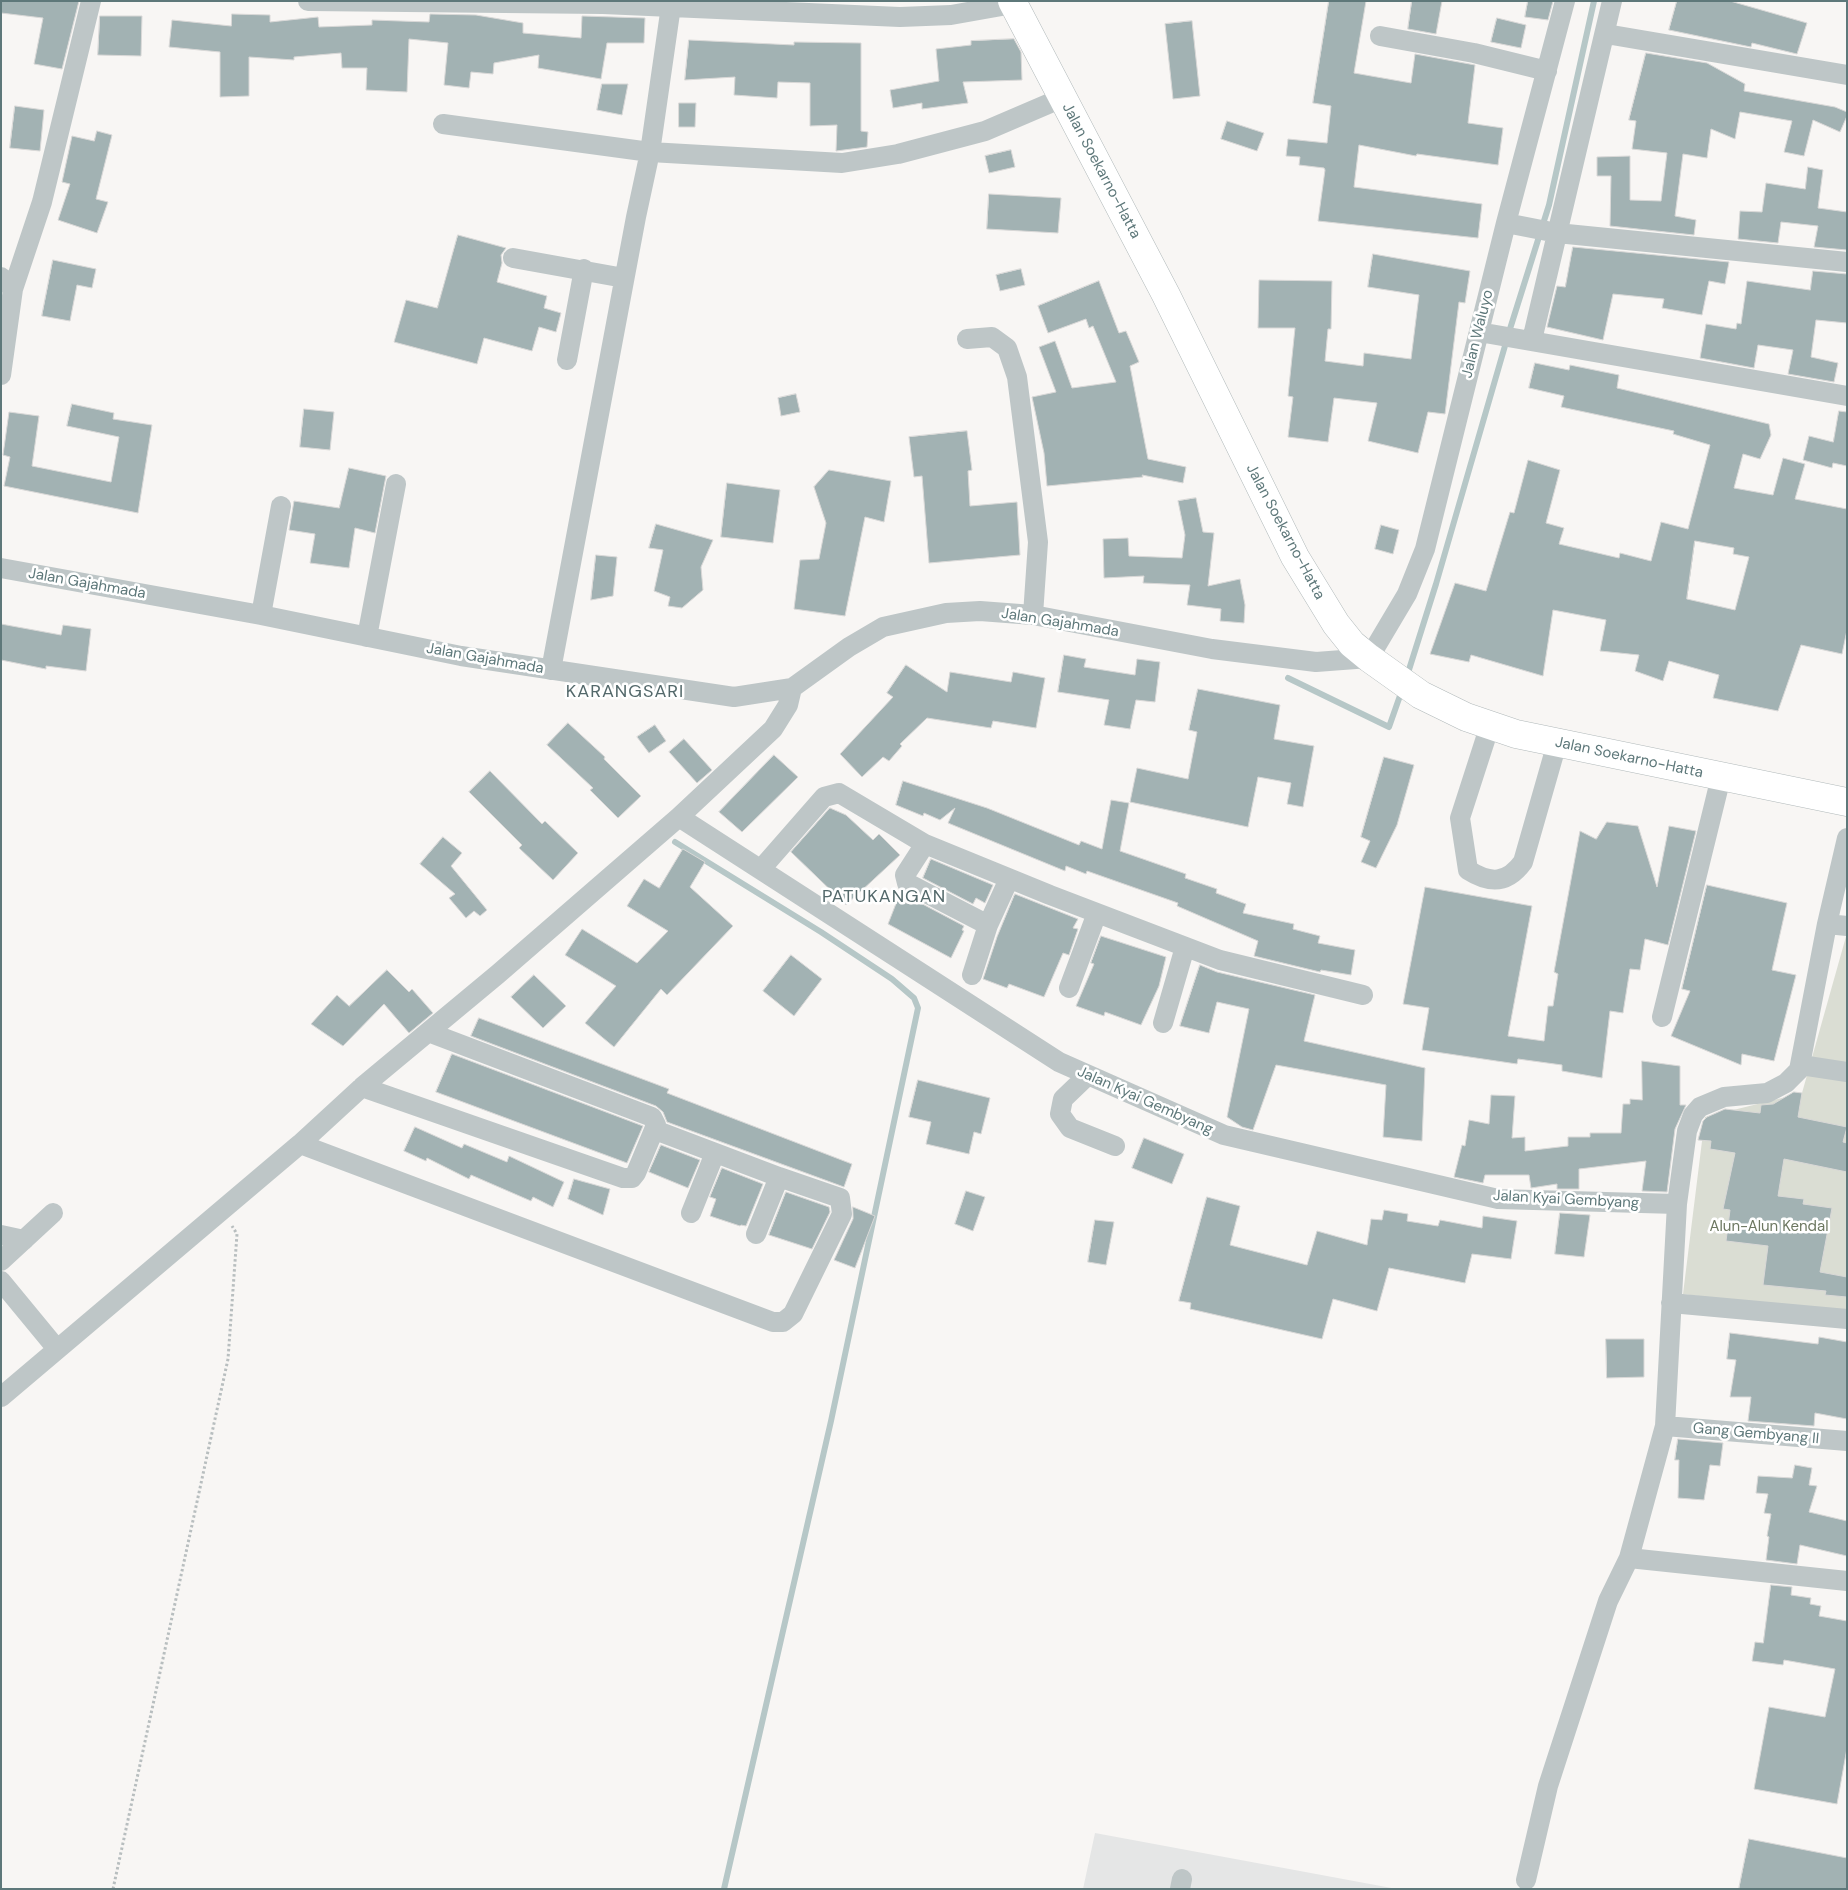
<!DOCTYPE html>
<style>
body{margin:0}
#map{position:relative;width:1848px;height:1890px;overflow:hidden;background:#f8f6f4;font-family:"DM Sans",sans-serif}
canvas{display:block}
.frame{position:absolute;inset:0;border:2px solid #5e787a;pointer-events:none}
</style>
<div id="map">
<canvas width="1848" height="1890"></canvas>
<div class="frame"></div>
</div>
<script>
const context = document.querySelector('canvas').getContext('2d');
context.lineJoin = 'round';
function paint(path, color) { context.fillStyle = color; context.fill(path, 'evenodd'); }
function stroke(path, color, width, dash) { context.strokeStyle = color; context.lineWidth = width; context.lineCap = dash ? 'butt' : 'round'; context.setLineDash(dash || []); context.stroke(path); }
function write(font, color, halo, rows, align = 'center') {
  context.font = font + ' "DM Sans",sans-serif'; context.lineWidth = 5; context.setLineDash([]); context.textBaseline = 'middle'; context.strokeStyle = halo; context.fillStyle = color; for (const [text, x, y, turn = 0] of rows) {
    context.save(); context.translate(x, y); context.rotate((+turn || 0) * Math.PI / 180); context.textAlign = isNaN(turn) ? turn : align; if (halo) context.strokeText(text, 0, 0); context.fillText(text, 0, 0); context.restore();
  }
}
paint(new Path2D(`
 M1095 1833 1397 1889H1083Z`), '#e5e6e6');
paint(new Path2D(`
 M1847 933V1315L1683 1294 1705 1117 1802 1093Z`), '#daddd3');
stroke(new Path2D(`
 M1407 676 1436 584 1509 332 1549 205 1594 1
 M1288 678 1389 727 1402 690
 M675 842 821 932 892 979 914 998 918 1008 831 1421 724 1889`), '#b6c7c7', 6);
const building = new Path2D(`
 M1 1H79L62 69 34 64 43 18 1 13Z
 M1329 1H1366L1354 73 1411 83 1415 54 1475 65 1468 123 1503 128 1498 165 1417 154 1416 156 1359 145 1354 187 1482 204 1478 238 1318 221 1325 170 1324 168 1299 165 1300 157 1286 156 1288 139 1327 143 1331 106 1313 103Z
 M1412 1H1442L1436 34 1408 29Z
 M1528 1H1553L1548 20 1525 17Z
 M1677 1H1730L1807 23 1797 54 1752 43 1751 47 1669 30Z
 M232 14 270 15V22L318 17 319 27 372 25V20L429 22 430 14 476 15 523 23V33L581 38 582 16 645 18 644 43H607L601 79 538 68 539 55 494 63 493 74 471 72 469 88 444 85 448 43 409 39 407 92 366 90 367 68H342L341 53 294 57V60L249 57V96L220 97V52L169 47 172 20 231 26Z
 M100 16H142L141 56 98 55Z
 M1497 18 1526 25 1521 48 1491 42Z
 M1192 21 1200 96 1173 99 1165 24Z
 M1014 39 1021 52 1022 80 963 82 968 103 922 109V103L893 108 890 90 939 81 936 49 971 45V41Z
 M689 40 794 45V42L861 43V131L868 132 867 147 836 151 837 125 810 126V83L778 82 777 98 734 95 735 77 685 80Z
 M1646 53 1707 63 1745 84 1744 91 1835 107 1847 112V116L1840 132 1813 120 1804 156 1784 152 1792 121 1740 112 1735 139 1711 129 1707 158 1683 154 1675 216 1696 220 1694 235 1610 226 1611 176H1597V157L1630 156V200L1661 201 1667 153 1632 149 1636 121 1629 120Z
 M602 84H628L622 115 597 110Z
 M679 103H696L695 127H679Z
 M15 106 44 110 40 151 10 148Z
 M1227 121 1264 133 1257 151 1221 139Z
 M97 131 112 135 96 199 108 202 97 233 58 220 70 184 62 182 72 136 94 141Z
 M1011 150 1015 167 989 173 985 156Z
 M1808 167 1823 170 1818 208 1847 212V250L1814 247 1818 226 1781 222 1778 243 1738 239 1740 211 1762 212 1766 183 1805 189Z
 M989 194 1061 198 1058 233 987 229Z
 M458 235 506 248 501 255 502 263 497 282 547 296 544 308 561 313 556 332 539 327 532 351 484 338 477 364 394 342 406 300 437 308Z
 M1573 247 1729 262 1725 284 1709 281 1702 315 1662 308 1664 299 1613 294 1603 340 1547 327 1557 286 1565 287Z
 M1373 254 1470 271 1465 303 1459 302 1445 414 1428 412 1418 453 1368 441 1377 403 1334 398 1328 442 1288 437 1293 397 1288 396 1295 328H1258L1259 280 1332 281 1331 329H1328L1325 361 1363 366 1364 353 1411 359 1419 295 1368 287Z
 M53 260 96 269 92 288 77 285 70 321 42 316Z
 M1021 269 1025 285 1000 291 996 275Z
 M1813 271 1847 274V323L1816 320 1811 357 1838 363 1834 382 1788 374 1793 350 1758 345 1754 368 1700 358 1706 324 1736 329 1737 323 1741 324 1747 281 1810 290Z
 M1099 281 1119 333 1126 331 1139 362 1130 366 1148 459 1186 467 1183 483 1142 475 1143 477 1047 486 1044 453 1032 397 1056 392 1039 347 1055 341 1072 388 1116 382 1093 326 1089 328 1086 319 1048 333 1038 306Z
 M1535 363 1569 370 1570 365 1619 375 1617 388 1769 424 1771 435 1760 459 1743 454 1734 488 1773 495 1783 458 1805 464 1795 499 1847 509V630L1842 654 1801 645 1778 711 1713 698 1719 675 1669 661 1663 681 1635 671 1639 655 1600 651 1606 620 1553 610 1543 676 1471 655 1469 662 1430 654 1455 583 1486 591 1510 512 1514 513 1528 460 1560 470 1546 523 1564 528 1559 544 1619 558 1620 553 1651 561 1661 522 1688 529 1710 445 1673 434 1674 431 1561 407 1564 396 1529 388ZM1695 541 1734 548 1733 554 1749 557 1735 610 1687 599Z
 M796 394 800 412 781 416 778 398Z
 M72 404 114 413 113 419 152 425 138 513 4 486 10 457 3 455 9 412 39 416 32 466 111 482 119 437 67 426Z
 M304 409 334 412 330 450 300 447Z
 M1839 411 1847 412V466L1833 463 1832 468 1803 460 1809 436 1833 442Z
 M967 431 972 470 968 471 970 506 1017 502 1020 555 929 563 922 476 914 477 909 437Z
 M349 468 386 476 375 533 355 528 349 568 310 563 315 534 289 530 294 501 339 508Z
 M829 470 891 481 884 522 865 517 845 616 794 609 800 560 819 559 826 523 814 487Z
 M727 483 780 490 773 543 721 537Z
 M1196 498 1203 532 1214 533 1208 586 1240 579 1245 605 1244 623 1220 621 1221 609 1187 605 1190 585 1143 583 1144 576 1104 578 1103 539 1128 538 1129 556 1182 558 1185 535 1178 501Z
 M656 524 713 540 701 567 703 590 682 608 668 606 670 597 654 591 663 550 649 548Z
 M1381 525 1399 530 1393 554 1375 549Z
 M596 555 617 557 613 596 591 600Z
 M1 624 61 635 63 625 91 629 86 671 46 666V669L1 660Z
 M1064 655 1086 659 1084 667 1135 675 1137 659 1160 662 1155 702 1136 700 1130 729 1104 725 1109 700 1058 692Z
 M906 665 947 692 950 672 1011 682 1013 672 1045 678 1036 728 993 721 991 728 927 718 900 744 902 746 889 761 883 757 862 777 840 754 893 697 887 693Z
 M1198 689 1280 705 1274 739 1314 746 1303 807 1287 804 1291 783 1258 777 1248 827 1130 802 1137 768 1188 779 1197 732 1189 730Z
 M568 723 605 757 604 759 641 796 618 818 590 790 593 788 547 745Z
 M655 725 666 741 649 753 637 737Z
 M684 739 712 770 697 783 669 752Z
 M774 755 798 777 742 832 719 812Z
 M1384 757 1414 765 1397 825 1376 868 1361 862 1370 841 1361 837Z
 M490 771 542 824 545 821 578 853 553 880 519 848 522 845 469 792Z
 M903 781 987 808 1079 845 1081 841 1102 849 1111 800 1129 803 1120 851 1186 874 1185 878 1217 889 1216 893 1246 904 1243 913 1294 924 1293 929 1320 936 1318 943 1355 950 1351 975 1321 970 1320 972 1254 956 1258 941 1177 906 1178 903 1087 871 1086 874 1066 866 1065 871 948 823 955 808 940 820 924 813 923 816 896 805Z
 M830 808 846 815 873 840 879 834 900 855 846 905 791 852Z
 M1607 822 1638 826 1657 887 1669 826 1696 831 1668 945 1645 939 1640 970 1630 969 1623 1013 1610 1011 1602 1078 1562 1071V1065L1518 1059 1517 1064 1422 1050 1429 1008 1403 1004 1425 887 1532 906 1508 1036 1544 1041 1548 1006H1553L1558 974 1554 972 1580 831 1596 839Z
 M443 837 462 853 451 866 487 910 480 916 474 911 466 918 449 898 455 894 420 864Z
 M683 849 705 862 690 887 733 926 667 995 661 989 614 1047 585 1023 616 986 565 955 582 929 637 963 668 931 627 906 644 879 659 888Z
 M931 859 993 885 985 903 976 898 973 904 923 878Z
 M1707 885 1787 903 1772 970 1796 975 1774 1061 1742 1054 1741 1065 1671 1036 1690 991 1682 989Z
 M1015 894 1078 919 1073 928 1078 929 1069 955 1063 953 1044 997 1009 984 1007 988 983 979 997 937Z
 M913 899 964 926 962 930 964 931 951 958 888 924 897 901 911 904Z
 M1101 936 1166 957 1159 986 1141 1025 1105 1012 1104 1016 1076 1006 1094 964 1091 963Z
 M791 955 822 979 794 1016 763 991Z
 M1200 965 1217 972 1315 995 1304 1041 1425 1068 1422 1141 1383 1137 1386 1085 1276 1065 1253 1130 1242 1127 1227 1117 1249 1009 1217 1002 1209 1033 1180 1026Z
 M387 970 409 992 412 989 433 1013 409 1033 384 1004 343 1046 311 1024 337 995 349 1006Z
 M534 975 566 1006 543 1028 511 997Z
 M479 1018 669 1089 667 1093 852 1164 844 1187 667 1122 663 1112 656 1106 471 1036Z
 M452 1054 643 1126 627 1163 436 1092Z
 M1642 1061 1680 1066V1105H1686L1675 1129 1667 1192 1642 1191 1646 1161 1579 1169V1189H1557V1184L1531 1188 1529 1175H1485L1483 1183 1454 1177 1462 1145 1465 1146 1469 1120 1489 1124 1491 1095 1515 1096 1512 1138 1525 1137V1151L1568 1146V1137H1590V1133H1621L1623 1104H1630V1099L1642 1100Z
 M918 1080 990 1098 981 1134 974 1132 969 1154 926 1144 931 1122 909 1117Z
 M1794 1092 1802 1093 1798 1117 1847 1127 1843 1142 1847 1143V1172L1784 1159 1778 1196 1804 1199 1803 1204 1832 1208 1820 1272 1847 1277V1297L1825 1295 1826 1291 1763 1285 1768 1246 1726 1241 1730 1210 1723 1209 1735 1153 1710 1149 1711 1141 1698 1140 1703 1121 1707 1117 1725 1109 1760 1113 1761 1105 1773 1104Z
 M415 1127 462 1148 464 1144 507 1162 509 1156 564 1182 553 1207 533 1197 531 1201 471 1175 469 1179 427 1158 426 1161 404 1151Z
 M1144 1138 1184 1154 1172 1184 1132 1168Z
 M661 1145 700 1160 688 1188 649 1172Z
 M722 1168 763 1184 746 1226 741 1225 740 1226 710 1216 716 1199 710 1197Z
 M574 1179 610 1189 603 1215 568 1199Z
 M966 1191 985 1197 973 1231 955 1224Z
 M786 1192 829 1207 830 1212 812 1249 769 1235Z
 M1207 1197 1240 1206 1230 1245 1307 1265 1317 1231 1367 1245 1371 1219 1382 1220 1384 1210 1408 1214 1407 1221 1438 1226 1440 1220 1482 1228 1483 1216 1517 1221 1511 1259 1472 1254 1465 1283 1389 1268 1377 1311 1333 1299 1322 1339 1190 1309 1191 1303 1179 1301Z
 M853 1207 875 1216 855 1268 834 1260 853 1219Z
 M1560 1213 1590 1215 1584 1257 1555 1254Z
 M1095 1220 1114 1222 1106 1265 1088 1262Z
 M1730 1333 1818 1344 1819 1337 1847 1342V1419L1815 1413 1814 1426 1748 1421 1751 1397H1730L1736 1360 1727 1359Z
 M1606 1339H1644V1377L1607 1378Z
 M1678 1439 1723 1443 1720 1466 1710 1465 1704 1500 1678 1498 1679 1460H1675Z
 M1795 1465 1812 1468 1809 1485 1817 1486 1809 1512 1847 1521V1556L1800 1545 1797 1564 1766 1560 1769 1537 1767 1536 1771 1514 1764 1513 1768 1494 1756 1493 1758 1476 1792 1478Z
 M1771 1585 1792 1587 1791 1595 1811 1598 1810 1604 1821 1606 1819 1616 1847 1621V1748L1837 1804 1754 1789 1769 1707 1825 1717 1835 1669 1784 1660 1783 1665 1752 1661 1755 1642 1763 1643Z
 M1749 1839 1847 1858V1889H1739Z`);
paint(building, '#a2b2b3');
stroke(building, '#d9d8d7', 1);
const highway = new Path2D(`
 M1012 1 1166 295 1295 557 1336 624 1352 644 1369 658 1421 695 1466 717 1516 734 1847 802`);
stroke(highway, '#b1b9ba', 29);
stroke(new Path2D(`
 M113 1889 228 1359 237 1234 232 1226`), '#b8bebf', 3, [2.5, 2.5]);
stroke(new Path2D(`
 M308 1 603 4 900 17 951 15 1013 4
 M1606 34 1847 75
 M1380 36 1474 53 1547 71
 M443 124 650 152 842 163 898 154 985 131 1062 98
 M1506 223 1557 233 1847 262
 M513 258 624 278
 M1 277 13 289 1 375
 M13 289 42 202 91 1
 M1479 332 1847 396
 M967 339 992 337 1007 348 1017 377 1038 542 1033 615
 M1532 340 1612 1
 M567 360 584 269
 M1 568 261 615 461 656 734 697 792 688 849 647 883 627 946 613 980 611 1033 615 1212 649 1316 662 1369 658 1407 594 1425 549 1506 223 1565 1
 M261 615 281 506
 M367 637 396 484
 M551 670 636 217 650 152 671 6
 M1490 725 1460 818 1468 870C1490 884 1507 884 1523 862L1557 743
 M679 817 1059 1062 1224 1135 1498 1199 1677 1204
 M925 844 905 875 907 883 988 925
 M761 869 824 797 839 793 925 844 1050 895 1220 960 1363 995
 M1827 924 1847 926
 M972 975 988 925 1009 879
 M1069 988 1097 913
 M1662 1017 1721 777
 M1163 1023 1185 947
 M1801 1065 1847 1072
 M1088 1075 1063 1099 1060 1114 1070 1128 1115 1146
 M362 1087 623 1178H632L636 1173 656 1125 652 1117 428 1032
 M300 1144 773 1322H783L793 1314 842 1214 840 1198 779 1177 655 1130
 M691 1213 715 1153
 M756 1234 779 1177
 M1 1235 24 1240
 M1 1261 53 1213
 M1 1281 57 1349
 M1671 1303 1847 1319
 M1 1397 300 1144 362 1087 498 974 679 817 773 729 788 705 792 688
 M1665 1426 1847 1441
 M1629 1558 1847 1581
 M1526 1880 1548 1786 1608 1601 1629 1558 1665 1426 1677 1204 1687 1131 1693 1115 1700 1107 1724 1097 1767 1093 1786 1083 1799 1070 1827 924 1847 838
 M1180 1889 1182 1879`), '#bec6c7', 20);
stroke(highway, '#fff', 28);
write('15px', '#5e787a', '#fff', [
 ["Jalan Soekarno-Hatta",1101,171,62],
 ["Jalan Waluyo",1478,334,-76],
 ["Jalan Soekarno-Hatta",1285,532,62],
 ["Jalan Gajahmada",87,584,10],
 ["Jalan Gajahmada",1060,623,9],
 ["Jalan Gajahmada",485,659,10],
 ["Jalan Soekarno-Hatta",1629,758,12],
 ["Jalan Kyai Gembyang",1145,1101,24],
 ["Jalan Kyai Gembyang",1566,1200,3],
 ["Gang Gembyang II",1756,1434,5]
]);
write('15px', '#6d7861', '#fff', [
 ["Alun-Alun Kendal",1769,1227]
]);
context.letterSpacing = '1px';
write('18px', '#54696b', '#fff', [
 ["KARANGSARI",625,692],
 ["PATUKANGAN",884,897]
]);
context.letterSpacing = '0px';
</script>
